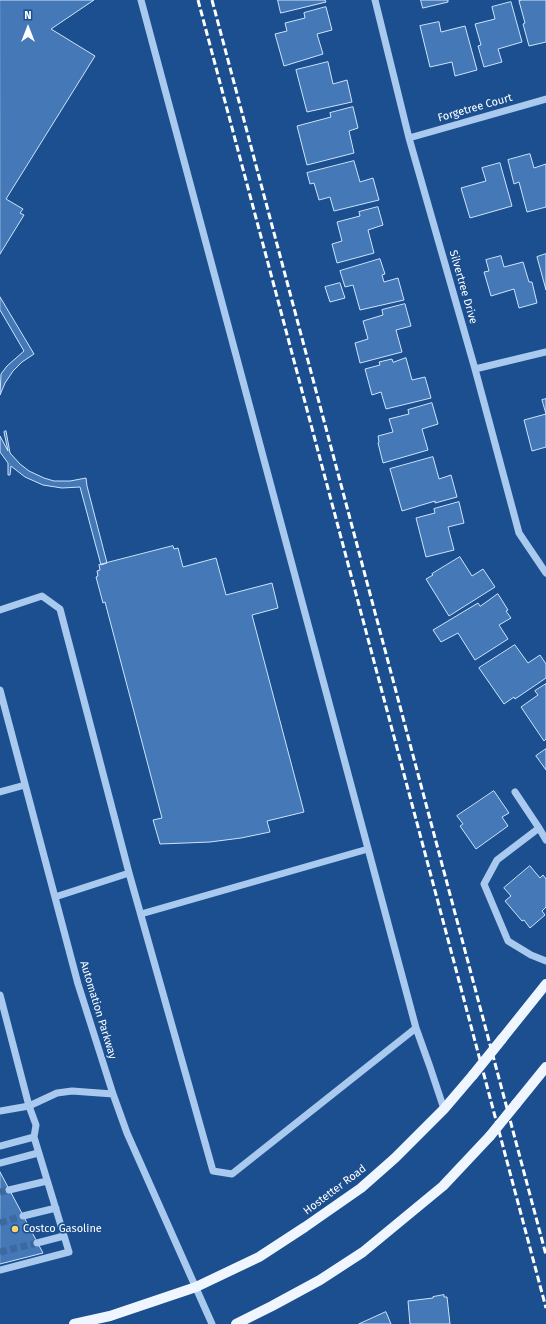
<!DOCTYPE html>
<style>
body{margin:0}
#map{position:relative;width:546px;height:1324px;overflow:hidden;background:#1b4f8f;font-family:"Fira Sans",sans-serif}
canvas{display:block}
.north{position:absolute;left:8px;top:8px;width:40px;height:40px;-webkit-text-stroke:3px #1b4f8f;paint-order:stroke;rotate:0deg;font-size:11px;font-weight:700;line-height:16px;text-align:center;color:#fff}
.north::after{content:'';display:block;margin:auto;width:14px;height:18px;background:#fff;clip-path:polygon(50% 0,100% 100%,50% 72%,0 100%)}
</style>
<div id="map">
<canvas width="546" height="1324"></canvas>
<div class="north">N</div>
</div>
<script>
const context = document.querySelector('canvas').getContext('2d');
context.lineJoin = 'round';
function paint(path, color) { context.fillStyle = color; context.fill(path, 'evenodd'); }
function stroke(path, color, width, dash) { context.strokeStyle = color; context.lineWidth = width; context.lineCap = dash ? 'butt' : 'round'; context.setLineDash(dash || []); context.stroke(path); }
function write(font, color, halo, rows, align = 'center') {
  context.font = font + ' "Fira Sans",sans-serif'; context.lineWidth = 3.5; context.setLineDash([]); context.textBaseline = 'middle'; context.strokeStyle = halo; context.fillStyle = color; for (const [text, x, y, turn = 0] of rows) {
    context.save(); context.translate(x, y); context.rotate((+turn || 0) * Math.PI / 180); context.textAlign = isNaN(turn) ? turn : align; if (halo) context.strokeText(text, 0, 0); context.fillText(text, 0, 0); context.restore();
  }
}
const building = new Path2D(`
 M0 0H94L51 29 95 56 6 199 23 209 20 213 24 215 0 254Z
 M278 0H325L326 2 281 13Z
 M421 0H448V2L423 8Z
 M523 0H546V42L529 46 523 24 525 23 519 1Z
 M511 2 522 42 498 49 502 62 484 67 478 46 481 45 475 24 495 19 492 7Z
 M326 7 332 30 317 34 323 54 284 66 275 34 287 31 285 23 305 18 304 13Z
 M439 22 441 32 465 26 477 70 455 76 452 62 430 67 420 26Z
 M328 62 333 84 347 80 352 102 307 112 296 70Z
 M353 107 358 128 349 131 354 153 307 165 297 126 331 117 330 113Z
 M530 154 534 168 546 164V207L527 212 519 182 514 184 508 160Z
 M354 161 360 182 373 178 379 200 334 211 330 197 319 200 314 183 310 184 307 173Z
 M500 163 512 206 470 218 461 188 486 181 482 168Z
 M378 207 383 225 368 230 374 253 337 263 332 244 342 241 337 222 360 216 359 212Z
 M546 254V290L537 257Z
 M501 256 504 267 523 262 529 282H532L537 303 519 308 514 289 491 296 484 272 489 271 486 260Z
 M380 259 385 274 382 275 384 282 398 278 404 300 360 310 353 285 345 287 340 271Z
 M340 283 345 298 330 302 325 287Z
 M0 297 34 354 22 362 13 371 5 383 0 395 1 374 7 366 24 351 0 310Z
 M405 304 411 326 396 330 402 352 360 363 355 343 368 339 363 321 383 315 382 310Z
 M406 358 412 380 425 377 431 398 386 409 381 392 372 395 365 369 380 365 379 362 392 359 393 362Z
 M546 399V447L532 451 524 420 546 414 542 400Z
 M432 403 438 424 422 429 428 450 383 463 378 443 379 442 378 436 393 432 389 419 409 414 408 410Z
 M6 431 10 453 20 464 29 471 44 478 54 481H70L86 478 87 486 107 563 101 565 80 487 62 488 43 485 25 477 11 466 10 475H8V463L0 452V436L8 451 4 432Z
 M433 457 439 479 451 475 457 497 435 503V501L402 511 390 469Z
 M459 502 464 523 448 527 454 550 426 557 416 518 435 513 434 509Z
 M173 546 174 549 178 548 183 567 216 558 226 595 272 583 278 608 252 615 304 812 267 821 270 832 241 838 210 842 160 844 153 820 162 818 105 602 103 603 96 577 98 576 97 571 100 570 99 565Z
 M460 557 472 576 483 569 495 587 449 616 426 579 433 575 432 574Z
 M498 594 508 610 506 611 511 618 499 625 508 639 475 660 458 633 441 642 433 630 478 603 480 606Z
 M515 645 528 663 540 655 546 664V678L515 699 514 697 504 704 479 668Z
 M546 684V739L544 741 521 707 538 695 535 691Z
 M546 749V770L536 756Z
 M494 791 509 813 502 817 508 826 476 849 460 826 463 824 457 816Z
 M530 866 540 878 543 875 546 879V907L542 911 545 915 530 928 524 920 522 921 505 901 511 896 504 888Z
 M0 1172 43 1253 0 1264Z
 M444 1295V1297H447L450 1324H410L408 1301 433 1298V1297Z
 M386 1312 391 1324H359Z`);
paint(building, '#4478b7');
stroke(building, '#cfe3fa', 1);
stroke(new Path2D(`
 M0 1192 9 1190
 M0 1223 23 1216
 M0 1252 37 1243`), '#3d69a0', 7, [7, 3.5]);
stroke(new Path2D(`
 M141 0 416 1028 430 1067 444 1109
 M375 0 409 138 475 369 519 533 546 573
 M409 138 546 99
 M475 369 546 352
 M0 610 42 596 60 609 129 873 213 1171 232 1174 416 1028
 M0 690 78 984 113 1094 127 1133 212 1324
 M0 792 25 785
 M515 792 539 828 497 860 484 884 508 941 531 955 546 961
 M539 828 546 840
 M55 897 129 873
 M141 914 368 849
 M0 995 29 1106 36 1125 34 1137 0 1146
 M0 1111 29 1106 57 1093 72 1091 113 1094
 M0 1163 38 1153
 M9 1190 47 1181
 M23 1216 56 1208
 M37 1243 64 1236
 M0 1270 69 1252 34 1137`), '#a9c9ee', 7);
stroke(new Path2D(`
 M502 1039 546 984
 M516 1104 546 1067
 M74 1324 110 1316 196 1287 259 1257 305 1227 361 1188 395 1158 444 1109 473 1075
 M236 1324 272 1306 320 1280 363 1252 443 1186 490 1136`), '#f0f6ff', 10);
stroke(new Path2D(`
 M198 0 546 1308
 M212 0 546 1255`), '#fff', 3, [7, 3]);
stroke(new Path2D(`
 M473 1075 502 1039
 M490 1136 516 1104`), '#f0f6ff', 10);
for (const [x, y, r, color] of [
 [15,1229,4,"#ffd166"]
]) { const dot = new Path2D(); dot.arc(x, y, r, 0, 2 * Math.PI); context.fillStyle = color; context.fill(dot); stroke(dot, '#1b4f8f', 1.5); }
write('11px', '#fff', '#1b4f8f', [
 ["Forgetree Court",475,108,-16],
 ["Silvertree Drive",463,287,74],
 ["Automation Parkway",98,1010,73],
 ["Hostetter Road",335,1190,-37]
]);
write('11px', '#fff', '#1b4f8f', [
 ["Costco Gasoline",23,1229]
], 'left');
</script>
